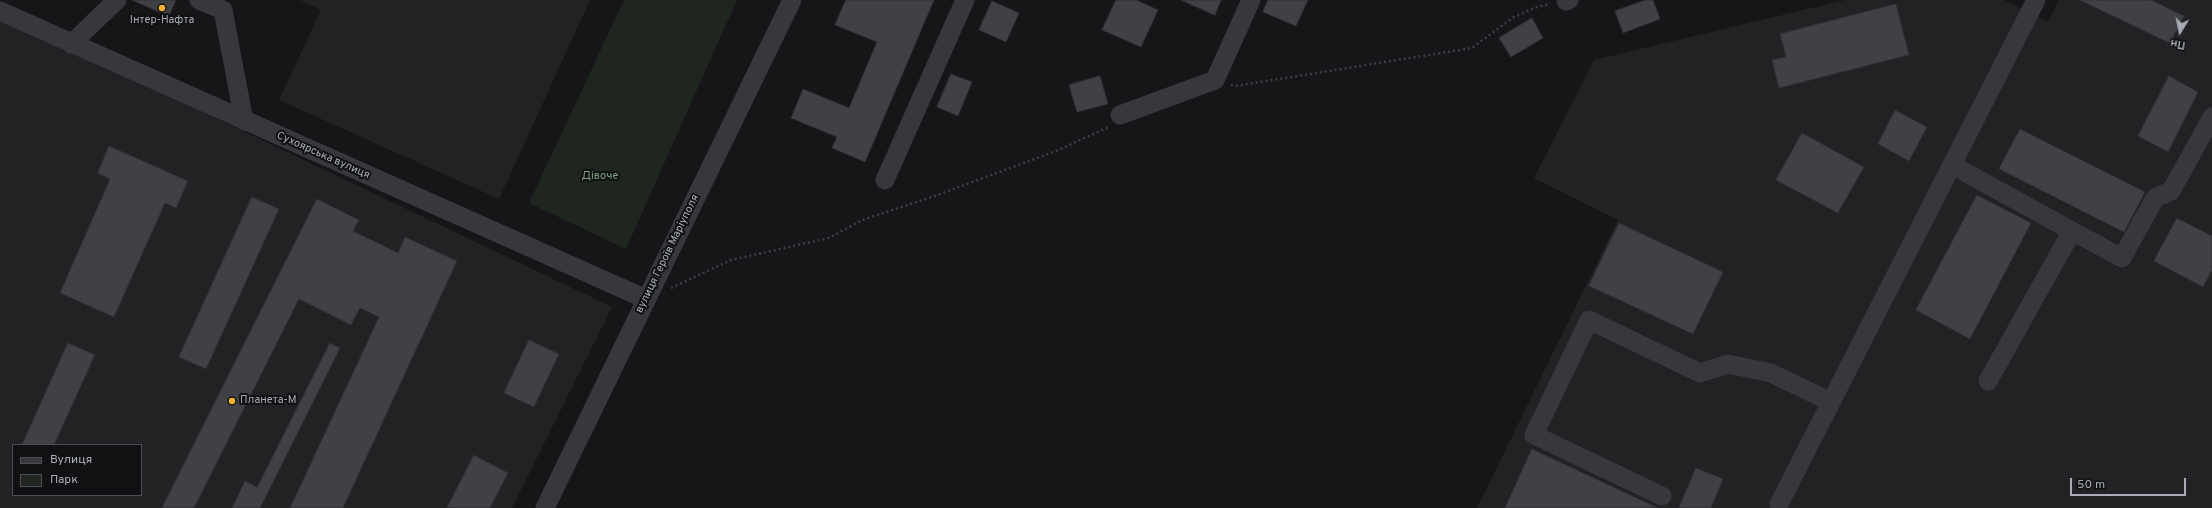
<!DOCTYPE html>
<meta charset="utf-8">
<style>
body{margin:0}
#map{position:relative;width:2212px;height:508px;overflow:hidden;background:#161618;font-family:Overpass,sans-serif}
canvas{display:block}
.legend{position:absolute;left:12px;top:444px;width:130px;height:52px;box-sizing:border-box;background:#111113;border:1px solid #4d4f55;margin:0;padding:5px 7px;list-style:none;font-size:12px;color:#a8adb8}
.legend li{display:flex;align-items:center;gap:8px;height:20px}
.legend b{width:20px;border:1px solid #4d4f55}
.north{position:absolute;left:2160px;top:12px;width:40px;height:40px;-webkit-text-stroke:3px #111113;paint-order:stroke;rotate:190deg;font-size:11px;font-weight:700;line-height:16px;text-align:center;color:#a8adb8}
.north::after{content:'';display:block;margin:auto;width:14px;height:18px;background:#a8adb8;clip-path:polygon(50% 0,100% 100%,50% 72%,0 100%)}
.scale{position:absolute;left:2070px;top:478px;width:116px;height:18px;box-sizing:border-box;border:2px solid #a8adb8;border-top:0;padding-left:5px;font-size:12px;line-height:14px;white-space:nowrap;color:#a8adb8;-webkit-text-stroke:3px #111113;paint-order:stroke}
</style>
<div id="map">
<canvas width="2212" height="508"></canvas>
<ul class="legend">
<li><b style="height:5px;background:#37383d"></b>Вулиця</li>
<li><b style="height:11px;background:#1e261f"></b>Парк</li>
</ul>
<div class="north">Пн</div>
<div class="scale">50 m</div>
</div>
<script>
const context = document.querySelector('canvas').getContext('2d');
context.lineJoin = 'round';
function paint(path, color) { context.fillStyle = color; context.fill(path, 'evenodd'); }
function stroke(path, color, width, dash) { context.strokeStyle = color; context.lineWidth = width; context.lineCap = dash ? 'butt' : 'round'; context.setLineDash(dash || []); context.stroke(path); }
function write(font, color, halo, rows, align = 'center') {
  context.font = font + ' Overpass,sans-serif'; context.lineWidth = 4; context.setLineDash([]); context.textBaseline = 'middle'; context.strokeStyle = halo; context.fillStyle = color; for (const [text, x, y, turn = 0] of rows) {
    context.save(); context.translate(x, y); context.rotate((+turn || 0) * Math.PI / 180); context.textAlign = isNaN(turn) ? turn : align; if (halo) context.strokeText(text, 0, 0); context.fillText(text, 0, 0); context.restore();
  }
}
paint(new Path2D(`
 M300 0H590L499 199 279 100 321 10Z
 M1845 0H2004L2048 22 2059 0H2212V508H1477L1618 220 1534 178 1594 60Z
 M0 15 612 307 512 508H0ZM13 445H141V495H13Z`), '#222225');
paint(new Path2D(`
 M624 0H737L626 249 529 203Z`), '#1e261f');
const building = new Path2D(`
 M132 0H176L169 16Z
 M846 0H934L865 162 832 148 837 137 791 118 803 89 849 108 877 42 835 25Z
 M1116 0H1136L1158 10 1141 47 1102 30Z
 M1181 0H1221L1215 15Z
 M1268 0H1308L1296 26 1263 12Z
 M1646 0H1653L1660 19 1623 33 1615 11Z
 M2080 0H2151L2184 16 2170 43Z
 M992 1 1019 13 1006 42 979 30Z
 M1896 4 1909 55 1779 88 1772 60 1786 57 1780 34Z
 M1532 18 1543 38 1511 57 1499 38Z
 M951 74 972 82 958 116 937 107Z
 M1100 76 1108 104 1077 112 1069 85Z
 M2169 76 2198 92 2168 152 2138 136Z
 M1895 110 1927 127 1909 161 1878 144Z
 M2020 129 2145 192 2124 232 1999 169Z
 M1802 133 1864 167 1838 213 1776 180Z
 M109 146 188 181 176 208 165 203 114 317 60 293 110 179 98 173Z
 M1977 195 2031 223 1970 339 1916 310Z
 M252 197 279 209 206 369 179 357Z
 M317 199 359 220 353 231 398 253 405 237 457 261 343 508H290L379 317 360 308 351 325 299 299 194 508H162Z
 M2177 218 2212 236V270L2203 287 2154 261Z
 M1619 223 1723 272 1693 334 1589 286Z
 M529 340 559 354 534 407 504 393Z
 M68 343 95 355 54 445H22Z
 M330 343 340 348 260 508H232L245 481 257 487Z
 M1532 449 1658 508H1505Z
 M474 455 508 473 490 508H447Z
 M1696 468 1723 479 1711 508H1679Z`);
paint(building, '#404145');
stroke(building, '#303034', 1);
stroke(new Path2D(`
 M1231 85 1235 86 1472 48 1514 17 1537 7 1550 4
 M671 288 731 260 829 238 862 220 932 197 1056 151 1109 127`), '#3d3f44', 2.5, [2, 3]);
stroke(new Path2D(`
 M199 0 223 10 244 121
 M1566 1 1569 0
 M0 11 646 299
 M71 44 117 0
 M1120 115 1215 80 1251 0
 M1952 165 2072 231 1988 381
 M885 180 965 0
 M2072 231 2122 258 2155 198 2171 191 2212 117
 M1662 496 1534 435 1589 320 1700 373 1728 364 1771 373 1831 402
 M1779 504 2036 0
 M545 508 792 0`), '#37383d', 19);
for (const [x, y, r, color] of [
 [162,8,4,"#f2b134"],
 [232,401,4,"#f2b134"]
]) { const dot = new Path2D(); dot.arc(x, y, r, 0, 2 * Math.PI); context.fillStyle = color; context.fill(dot); stroke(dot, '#111113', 1.5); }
write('11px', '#a8adb8', '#111113', [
 ["Інтер-Нафта",162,21],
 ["Планета-М",240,401,"left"]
]);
write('11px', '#a8adb8', '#111113', [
 ["Сухоярська вулиця",323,156,24],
 ["вулиця Героїв Маріуполя",668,254,-64]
]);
write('11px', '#7fa381', '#111113', [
 ["Дівоче",600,177]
]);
</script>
